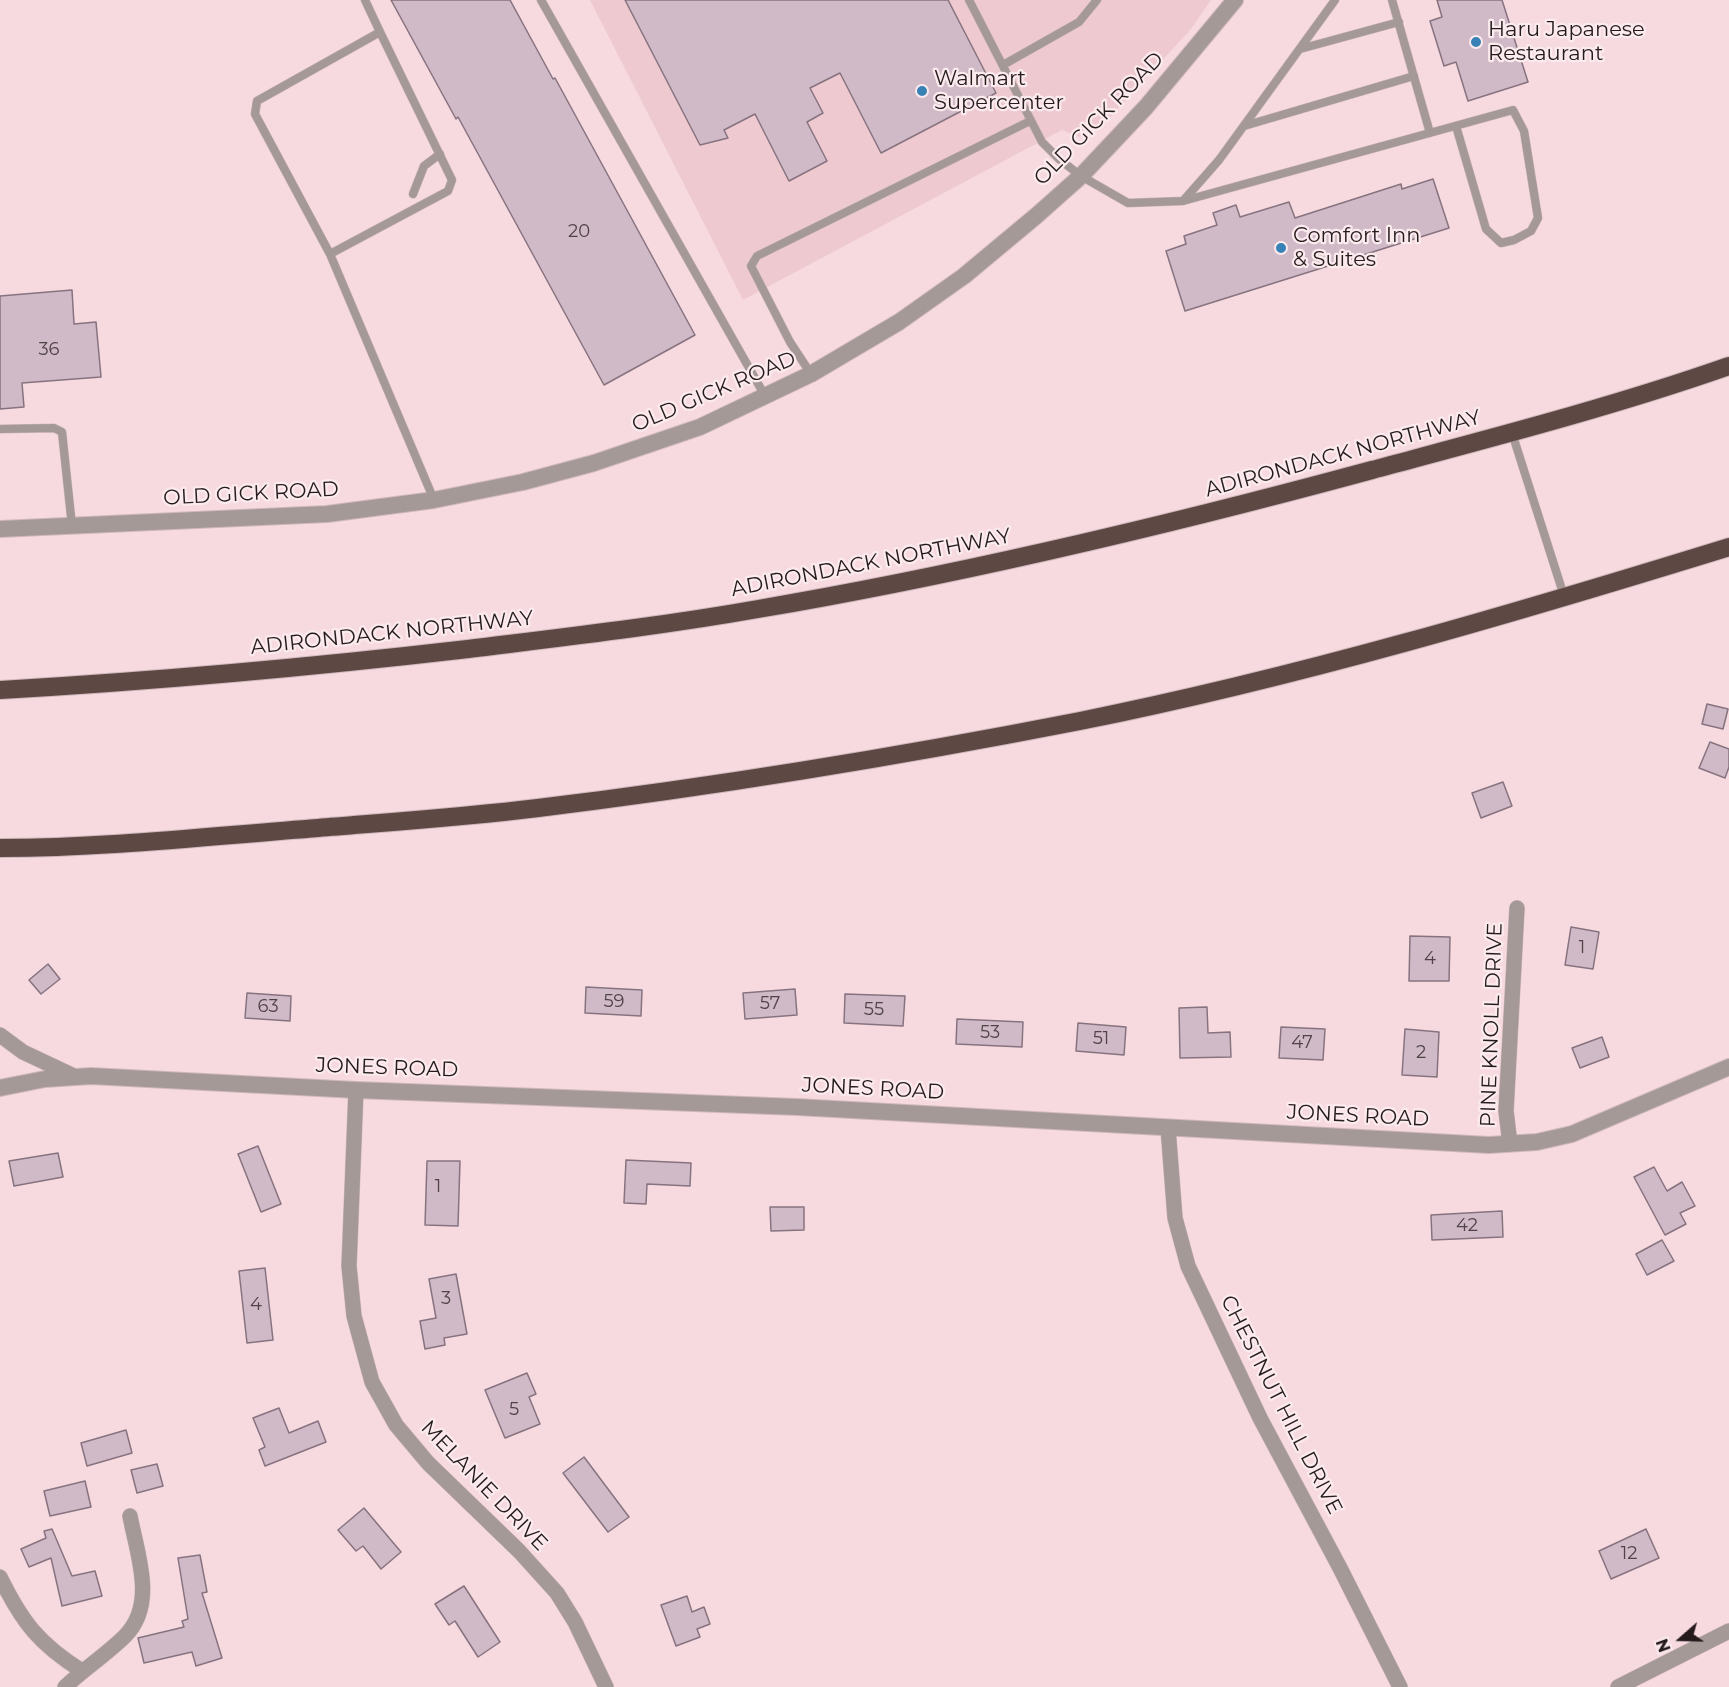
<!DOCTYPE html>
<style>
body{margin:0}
#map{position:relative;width:1729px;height:1687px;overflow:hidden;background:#f6dadf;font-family:Montserrat,sans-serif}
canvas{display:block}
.north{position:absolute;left:1651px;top:1609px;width:60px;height:60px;-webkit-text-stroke:4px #fcebee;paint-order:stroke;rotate:250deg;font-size:16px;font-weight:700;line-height:24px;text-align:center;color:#251b1d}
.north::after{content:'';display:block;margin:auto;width:21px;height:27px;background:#251b1d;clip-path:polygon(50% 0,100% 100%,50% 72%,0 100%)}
</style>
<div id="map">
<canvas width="1729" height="1687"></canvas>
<div class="north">N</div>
</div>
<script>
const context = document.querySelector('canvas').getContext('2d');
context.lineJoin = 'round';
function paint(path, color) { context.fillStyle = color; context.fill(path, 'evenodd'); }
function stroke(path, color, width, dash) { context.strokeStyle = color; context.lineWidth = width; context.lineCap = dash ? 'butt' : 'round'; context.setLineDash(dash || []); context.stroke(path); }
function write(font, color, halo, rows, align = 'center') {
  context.font = font + ' Montserrat,sans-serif'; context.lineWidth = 4.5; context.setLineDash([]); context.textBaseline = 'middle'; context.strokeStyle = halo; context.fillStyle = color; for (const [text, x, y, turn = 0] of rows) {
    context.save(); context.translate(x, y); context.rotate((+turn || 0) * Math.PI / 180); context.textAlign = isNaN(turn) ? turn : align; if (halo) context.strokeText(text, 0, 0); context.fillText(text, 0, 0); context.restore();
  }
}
paint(new Path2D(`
 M590 0H1211L1191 29 1102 126 1079 137 1062 130 743 300Z`), '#eecad0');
const building = new Path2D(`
 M391 0H510L553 79 555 78 695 335 604 385 458 117 456 119Z
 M625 0H948L996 93 881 153 840 73 810 88 823 113 807 122 827 161 789 181 755 114 724 130 728 138 700 145Z
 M1437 0H1502L1528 82 1468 101 1456 62 1444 66 1430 21 1442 17Z
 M1433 179 1449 228 1185 311 1166 251 1186 244 1184 236 1217 225 1213 213 1236 205 1240 217 1289 202 1295 218 1401 184 1402 189Z
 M72 290 74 324 96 322 101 377 22 383 24 407 0 409V296Z
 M1707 704 1728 709 1723 729 1702 724Z
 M1710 742 1729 749V767L1725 778 1699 768Z
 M1503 782 1512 806 1481 818 1472 793Z
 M1571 927 1599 932 1593 969 1565 965Z
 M1410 936 1450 937 1449 981H1409Z
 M48 964 60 979 41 994 29 980Z
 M586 987 642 990 641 1016 585 1013Z
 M795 989 797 1015 745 1019 743 993Z
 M247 993 291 996 290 1021 245 1018Z
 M845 994 905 996 903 1026 844 1023Z
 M1207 1007 1208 1033 1230 1032 1231 1057 1180 1058 1179 1008Z
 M957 1019 1023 1022 1022 1047 956 1044Z
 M1078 1023 1126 1027 1124 1055 1076 1051Z
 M1281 1027 1325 1029 1323 1060 1279 1058Z
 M1405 1029 1439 1032 1437 1077 1402 1075Z
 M1602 1037 1609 1057 1580 1068 1572 1048Z
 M258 1146 281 1204 261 1212 238 1154Z
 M58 1153 63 1177 14 1186 9 1161Z
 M626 1160 691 1163 690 1186 647 1184 646 1204 624 1203Z
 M427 1161H460L458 1226 425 1225Z
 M1654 1167 1667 1191 1682 1182 1695 1206 1680 1213 1686 1224 1665 1235 1634 1177Z
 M770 1207H804V1230L771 1231Z
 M1502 1211 1503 1237 1432 1240 1431 1215Z
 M1662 1240 1674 1261 1647 1275 1636 1254Z
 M265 1268 273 1340 247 1343 239 1271Z
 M456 1274 467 1334 444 1338 445 1345 425 1349 420 1321 436 1318 429 1279Z
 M527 1373 536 1394 529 1397 540 1424 505 1438 485 1390Z
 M279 1408 289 1433 318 1421 326 1442 265 1466 259 1450 265 1447 253 1418Z
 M126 1430 132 1453 87 1466 81 1443Z
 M584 1457 629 1517 608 1532 563 1473Z
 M157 1464 163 1486 137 1493 131 1470Z
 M85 1481 91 1507 50 1516 44 1491Z
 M364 1508 401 1552 381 1569 363 1546 356 1551 338 1530Z
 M52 1529 72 1576 95 1571 102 1596 62 1606 51 1558 29 1567 21 1549 46 1538 44 1531Z
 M1646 1529 1659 1558 1611 1579 1599 1551Z
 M200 1555 207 1592 202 1593 222 1658 196 1666 192 1652 144 1663 138 1638 184 1627 182 1621 188 1619 178 1558Z
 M464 1586 500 1642 478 1657 455 1621 449 1625 435 1604Z
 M687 1596 692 1612 704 1607 710 1624 697 1629 700 1637 676 1646 661 1605Z`);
paint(building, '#d1bac7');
stroke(building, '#87737f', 1.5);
const service = new Path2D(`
 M365 0 380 32
 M541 0 765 396
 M969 0 1042 142 1059 159 1081 176 1128 203 1183 201 1219 160 1335 0
 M1392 0 1430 133
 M1300 49 1399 22
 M1003 65 1079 22 1097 0
 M1244 126 1414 76
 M413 194 424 166 440 154
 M1183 201 1513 110 1524 131 1538 218 1531 231 1514 240 1501 243 1486 229 1456 126
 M330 254 448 191 452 180 380 32 257 101 255 114 330 254 434 500
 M811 374 790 342 751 266 757 256 1030 121
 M0 429 54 428 62 432 72 526
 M1512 433 1564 596`);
const minor = new Path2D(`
 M0 1035 23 1052 76 1077
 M356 1090 349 1266 354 1316 372 1382 396 1425 428 1463 519 1551 557 1593 575 1622 606 1687
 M1168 1128 1175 1218 1188 1266 1260 1418 1340 1568 1400 1687
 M1510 1144 1506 1111 1517 908
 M0 1577C22 1622 39 1644 82 1671
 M65 1687C84 1669 107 1654 125 1636 157 1604 137 1554 130 1516
 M1618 1687 1729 1631`);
const tertiary = new Path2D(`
 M0 529 327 514 434 500 523 482 594 463 700 427 811 374 899 322 964 276 1036 216 1081 176 1146 107 1235 0
 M0 1088 45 1079 91 1076 356 1090 797 1107 1489 1145 1537 1142 1572 1134 1729 1067`);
const motorway = new Path2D(`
 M0 690C156 681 312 667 468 649 565 637 662 626 758 609 964 574 1169 525 1372 470 1491 438 1612 407 1729 366
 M0 848C106 848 212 836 318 828 391 822 465 817 538 808 719 786 901 756 1080 721 1299 677 1515 613 1729 547`);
stroke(service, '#d0b8bc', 9);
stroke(minor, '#d0b8bc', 16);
stroke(tertiary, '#d0b8bc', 18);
stroke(motorway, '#d0b8bc', 20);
stroke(service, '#a59997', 8);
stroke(minor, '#a59997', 15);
stroke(tertiary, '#a59997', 16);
stroke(motorway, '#5e4844', 18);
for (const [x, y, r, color] of [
 [1476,42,6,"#3982b6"],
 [922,91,6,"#3982b6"],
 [1281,248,6,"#3982b6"]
]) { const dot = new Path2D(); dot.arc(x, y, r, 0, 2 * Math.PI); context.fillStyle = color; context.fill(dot); stroke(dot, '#fcebee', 2); }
write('18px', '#504348', null, [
 ["20",579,232],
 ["36",49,350],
 ["1",1582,948],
 ["4",1430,959],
 ["59",614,1002],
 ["57",770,1004],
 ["63",268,1007],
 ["55",874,1010],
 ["53",990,1033],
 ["51",1101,1039],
 ["47",1302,1043],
 ["2",1421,1053],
 ["1",438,1187],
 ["42",1467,1226],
 ["3",446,1299],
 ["4",256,1305],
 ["5",514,1410],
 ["12",1629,1554]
]);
write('21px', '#251b1d', '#fcebee', [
 ["Haru Japanese",1488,30],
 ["Restaurant",1488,54],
 ["Walmart",934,79],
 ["Supercenter",934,103],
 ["Comfort Inn",1293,236],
 ["& Suites",1293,260]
], 'left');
write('21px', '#251b1d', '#fcebee', [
 ["OLD GICK ROAD",1099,119,-46],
 ["OLD GICK ROAD",714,392,-23],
 ["ADIRONDACK NORTHWAY",1343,454,-15],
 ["OLD GICK ROAD",251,494,-3],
 ["ADIRONDACK NORTHWAY",871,563,-11],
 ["ADIRONDACK NORTHWAY",392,633,-6],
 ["PINE KNOLL DRIVE",1492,1025,-88],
 ["JONES ROAD",387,1068,2],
 ["JONES ROAD",873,1089,3],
 ["JONES ROAD",1358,1116,3],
 ["CHESTNUT HILL DRIVE",1281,1405,63],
 ["MELANIE DRIVE",484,1486,46]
]);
</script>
